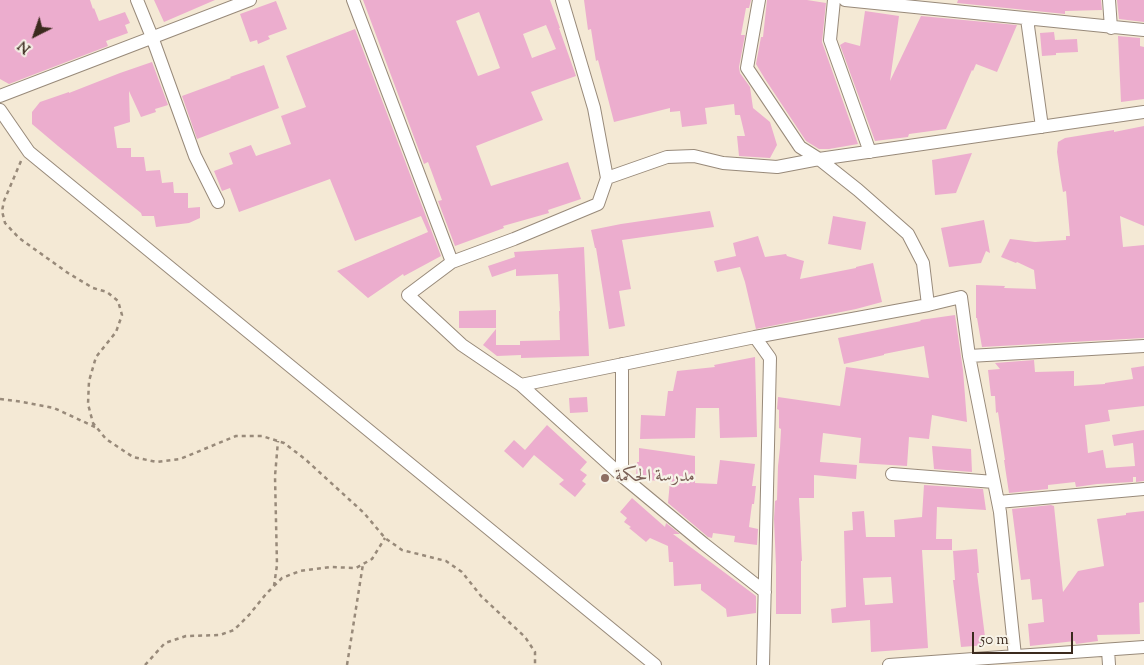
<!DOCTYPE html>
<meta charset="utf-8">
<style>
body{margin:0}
#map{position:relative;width:1144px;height:665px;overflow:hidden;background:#f4e9d5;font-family:"Sorts Mill Goudy",serif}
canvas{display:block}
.north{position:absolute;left:10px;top:10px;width:50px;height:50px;-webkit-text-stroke:4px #f7f3e8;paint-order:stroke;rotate:221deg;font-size:14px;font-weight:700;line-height:20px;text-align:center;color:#3b2a1e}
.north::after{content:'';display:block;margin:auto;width:18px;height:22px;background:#3b2a1e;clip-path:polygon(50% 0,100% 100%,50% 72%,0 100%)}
.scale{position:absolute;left:972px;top:632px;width:101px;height:22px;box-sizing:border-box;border:2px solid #3b2a1e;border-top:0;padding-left:6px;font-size:15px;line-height:18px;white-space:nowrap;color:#3b2a1e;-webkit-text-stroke:4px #f7f3e8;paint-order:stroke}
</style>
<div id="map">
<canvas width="1144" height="665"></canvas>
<div class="north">N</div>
<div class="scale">50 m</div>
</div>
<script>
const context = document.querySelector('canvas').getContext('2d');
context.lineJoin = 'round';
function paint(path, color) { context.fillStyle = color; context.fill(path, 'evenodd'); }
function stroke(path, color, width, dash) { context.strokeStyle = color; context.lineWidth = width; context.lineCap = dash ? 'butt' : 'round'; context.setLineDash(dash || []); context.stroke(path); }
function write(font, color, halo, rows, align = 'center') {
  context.font = font + ' "Sorts Mill Goudy",Amiri,serif'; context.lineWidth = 4.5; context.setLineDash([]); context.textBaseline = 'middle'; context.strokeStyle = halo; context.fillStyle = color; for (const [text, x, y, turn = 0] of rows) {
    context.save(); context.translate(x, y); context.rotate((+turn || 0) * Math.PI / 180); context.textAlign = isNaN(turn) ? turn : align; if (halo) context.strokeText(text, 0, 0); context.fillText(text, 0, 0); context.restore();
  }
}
paint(new Path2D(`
 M0 0H90L93 9 94 8 99 21 125 12 130 23 125 25 128 33 106 41 108 46 9 84 0 79Z
 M154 0H215L164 22Z
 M363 0H550L560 28H559L576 76 531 92 543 120 476 146 491 186 568 162 581 199 548 210 549 213 503 226 504 228 455 246 438 201 442 200 428 162 424 164ZM479 12 500 68 478 76 456 21ZM546 25 556 49 532 58 523 34Z
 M584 0H751L749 8H746L741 35H745L739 67 740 73 750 87 753 108 770 122 777 145 770 158 739 156 737 136H745L740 115H735L734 104 705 108 707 124 682 127 680 111 670 112V108L614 122 598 60 596 61 591 29 588 30Z
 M767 0H807L826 3 822 42 858 144 829 149H819L806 141 765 79 756 64 761 37H763Z
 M958 0H1101L1102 10 1065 11V14L957 3Z
 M1117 0H1144V22L1119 19Z
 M276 1 287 29 268 36 270 39 258 44 257 40 250 42 240 14Z
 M865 11 899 16 890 81 921 16 1017 25 997 72 976 64 973 71 972 70 946 129 909 134 908 137 875 141 840 45 845 42 860 46Z
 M355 29 441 256 404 276 403 274 368 298 337 271 428 232 421 216 355 241 330 179 239 212 230 188 222 191 214 171 233 164 229 153 251 145 256 156 291 144 281 116 306 107 286 56Z
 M1054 32 1055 40 1077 39 1078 52 1056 53V55L1042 56 1040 33Z
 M1118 36 1140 38V46L1144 47V99L1121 102Z
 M152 62 168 105 155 109 156 112 141 117 129 91 130 122 114 127 117 148H131V157H144L146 171 160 170 162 183 173 182 174 193H188V208L200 207V218L189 223 156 227 154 216H142L141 213 58 146 32 124V112L40 102 69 92V93L120 73Z
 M264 65 279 108 197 139 182 96 231 78 230 77Z
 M1144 126V226L1120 216 1123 247 1144 245V338L982 347 977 318H976V285L1005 286 1004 288 1036 289 1034 270 1017 262 1016 263 1001 257 1010 239 1035 242 1066 240V236H1070L1066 191 1063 192 1060 174 1057 152 1058 142 1065 138 1114 130V132Z
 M972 153 956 193 935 195 932 160Z
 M710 211 714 227 622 240 631 289 619 291 625 326 609 329 596 248H595L591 230 621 224Z
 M833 216 866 222 861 250 828 244Z
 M984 220 990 253 986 251 981 263 949 267 941 228Z
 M758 236 765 257 786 254 787 256 804 261 800 279 856 268V267L873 263 882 302 856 309 756 329 745 282 740 267 717 272 714 261 736 256 733 243Z
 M584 247 589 356 521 358V355L497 356 483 345 496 329V345H520V341L560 340 559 311H560L558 274 516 276V269L492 277 488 266 515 257 514 252Z
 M496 310V328H459V311Z
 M955 315 963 370 967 422 932 415 929 439 909 437 907 466 859 463 861 438 823 433 820 462 857 465 856 479 814 475V498H799L802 561H801V614H776V566L774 519 775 501 777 500 778 466 780 448 781 429 779 428V410L777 409 778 397 840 406 846 367 929 378 924 346 884 354V355L844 364 838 338 921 321 920 320Z
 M755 357 757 437 720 438 719 408H696L695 438 640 439 641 415 665 416 668 391H673L677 371 715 367 714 365Z
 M1034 360 1035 372 1074 371V386L1105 384V383L1133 379 1131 368 1144 366V406L1108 410 1110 421 1085 425 1088 453 1103 450 1106 468 1135 466 1133 443 1114 446 1112 435 1144 430V481L1136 482V477H1133V482L1097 484 1076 487 1075 482 1048 485V489L1009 493 1004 460H1005L998 412 996 413 995 396H991L988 370 1000 369 995 363Z
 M587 397 588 412 570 413 569 398Z
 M547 425 587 462 580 470 587 475 582 481 586 484 575 497 559 484 564 480 534 455 523 468 504 451 514 440 525 450Z
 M932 446 971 449 972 472 934 469Z
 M639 448 695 456V483L717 484 720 460 755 464 752 486H756L754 504H752L749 527 758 529 757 545 734 542 735 536 713 533 712 538 708 537 668 503 670 481 639 480 636 477 637 462H639Z
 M924 485 983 489 986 510 937 507 936 539H952V550H922L928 648 871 652 870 620 832 623 831 609 846 607 844 531 853 530 852 512 864 511 866 537H895L894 520 922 517ZM891 577 893 603 865 605 863 578Z
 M632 498 665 527 666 523 680 534H673L756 596V613L727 617 726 609 701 590V584L674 586 673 562H669L668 546 650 538 646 542 629 528 631 527 624 522 627 518 620 512Z
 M1051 505 1054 506 1063 592 1078 571 1104 566 1097 519 1126 515V513L1144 511V602L1139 603 1140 634 1097 635 1098 641 1076 644 1075 641 1030 646 1028 624 1044 622 1042 599 1032 600 1030 579 1021 580 1012 509Z
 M977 549 979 573H977L986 645 961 647 953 580H955L953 551Z`), '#ecadce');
const minor = new Path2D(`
 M137 0 152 37 195 156 218 202
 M353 0 452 262
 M562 0 594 108 607 178
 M759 0 747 68 800 147 819 159 1144 112
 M834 0 830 40 870 152
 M845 0 1144 30
 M1109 0 1111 28
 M1027 19 1042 127
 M0 96 250 0
 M0 110 29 152 655 665
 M755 337 928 305
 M969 356 1144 346
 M622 364V476
 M521 385 622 476 704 544 765 592
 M892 474 994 482
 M998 502 1144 489
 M1108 650 1109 665
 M763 665 770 358 755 337 521 385 462 345 408 295 452 262 514 239 598 204 607 178 667 157 694 156 723 163 777 167 819 159 858 190 908 234 923 263 928 305 961 297 969 356 1000 512 1015 656
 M889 665 1144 647`);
stroke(minor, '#988a7a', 14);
stroke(new Path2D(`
 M21 161 4 201 2 211 5 223 19 238 68 273 93 288 107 292 118 301 122 315 116 332 96 357 89 381 88 404 93 423 106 439 133 457 157 462 180 459 236 436H262L284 443 305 459 364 513 385 538 402 550 446 561 462 572 481 596 525 637 535 652V665
 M0 399 23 402 54 408 95 427
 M274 586 277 565 275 476 278 441
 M145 665 165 643 186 636 220 635 234 630 249 615 266 594 282 578 300 571 330 567 356 568 372 559 385 538
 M347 665 363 564`), '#988a7a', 2.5, [4, 4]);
stroke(minor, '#fff', 12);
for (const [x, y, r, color] of [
 [605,478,5,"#8d6e63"]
]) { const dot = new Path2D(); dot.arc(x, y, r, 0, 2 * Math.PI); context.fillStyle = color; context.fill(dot); stroke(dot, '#f7f3e8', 2); }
write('18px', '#785e54', '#f7f3e8', [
 ["مدرسة الحكمة",615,478]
], 'left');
</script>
